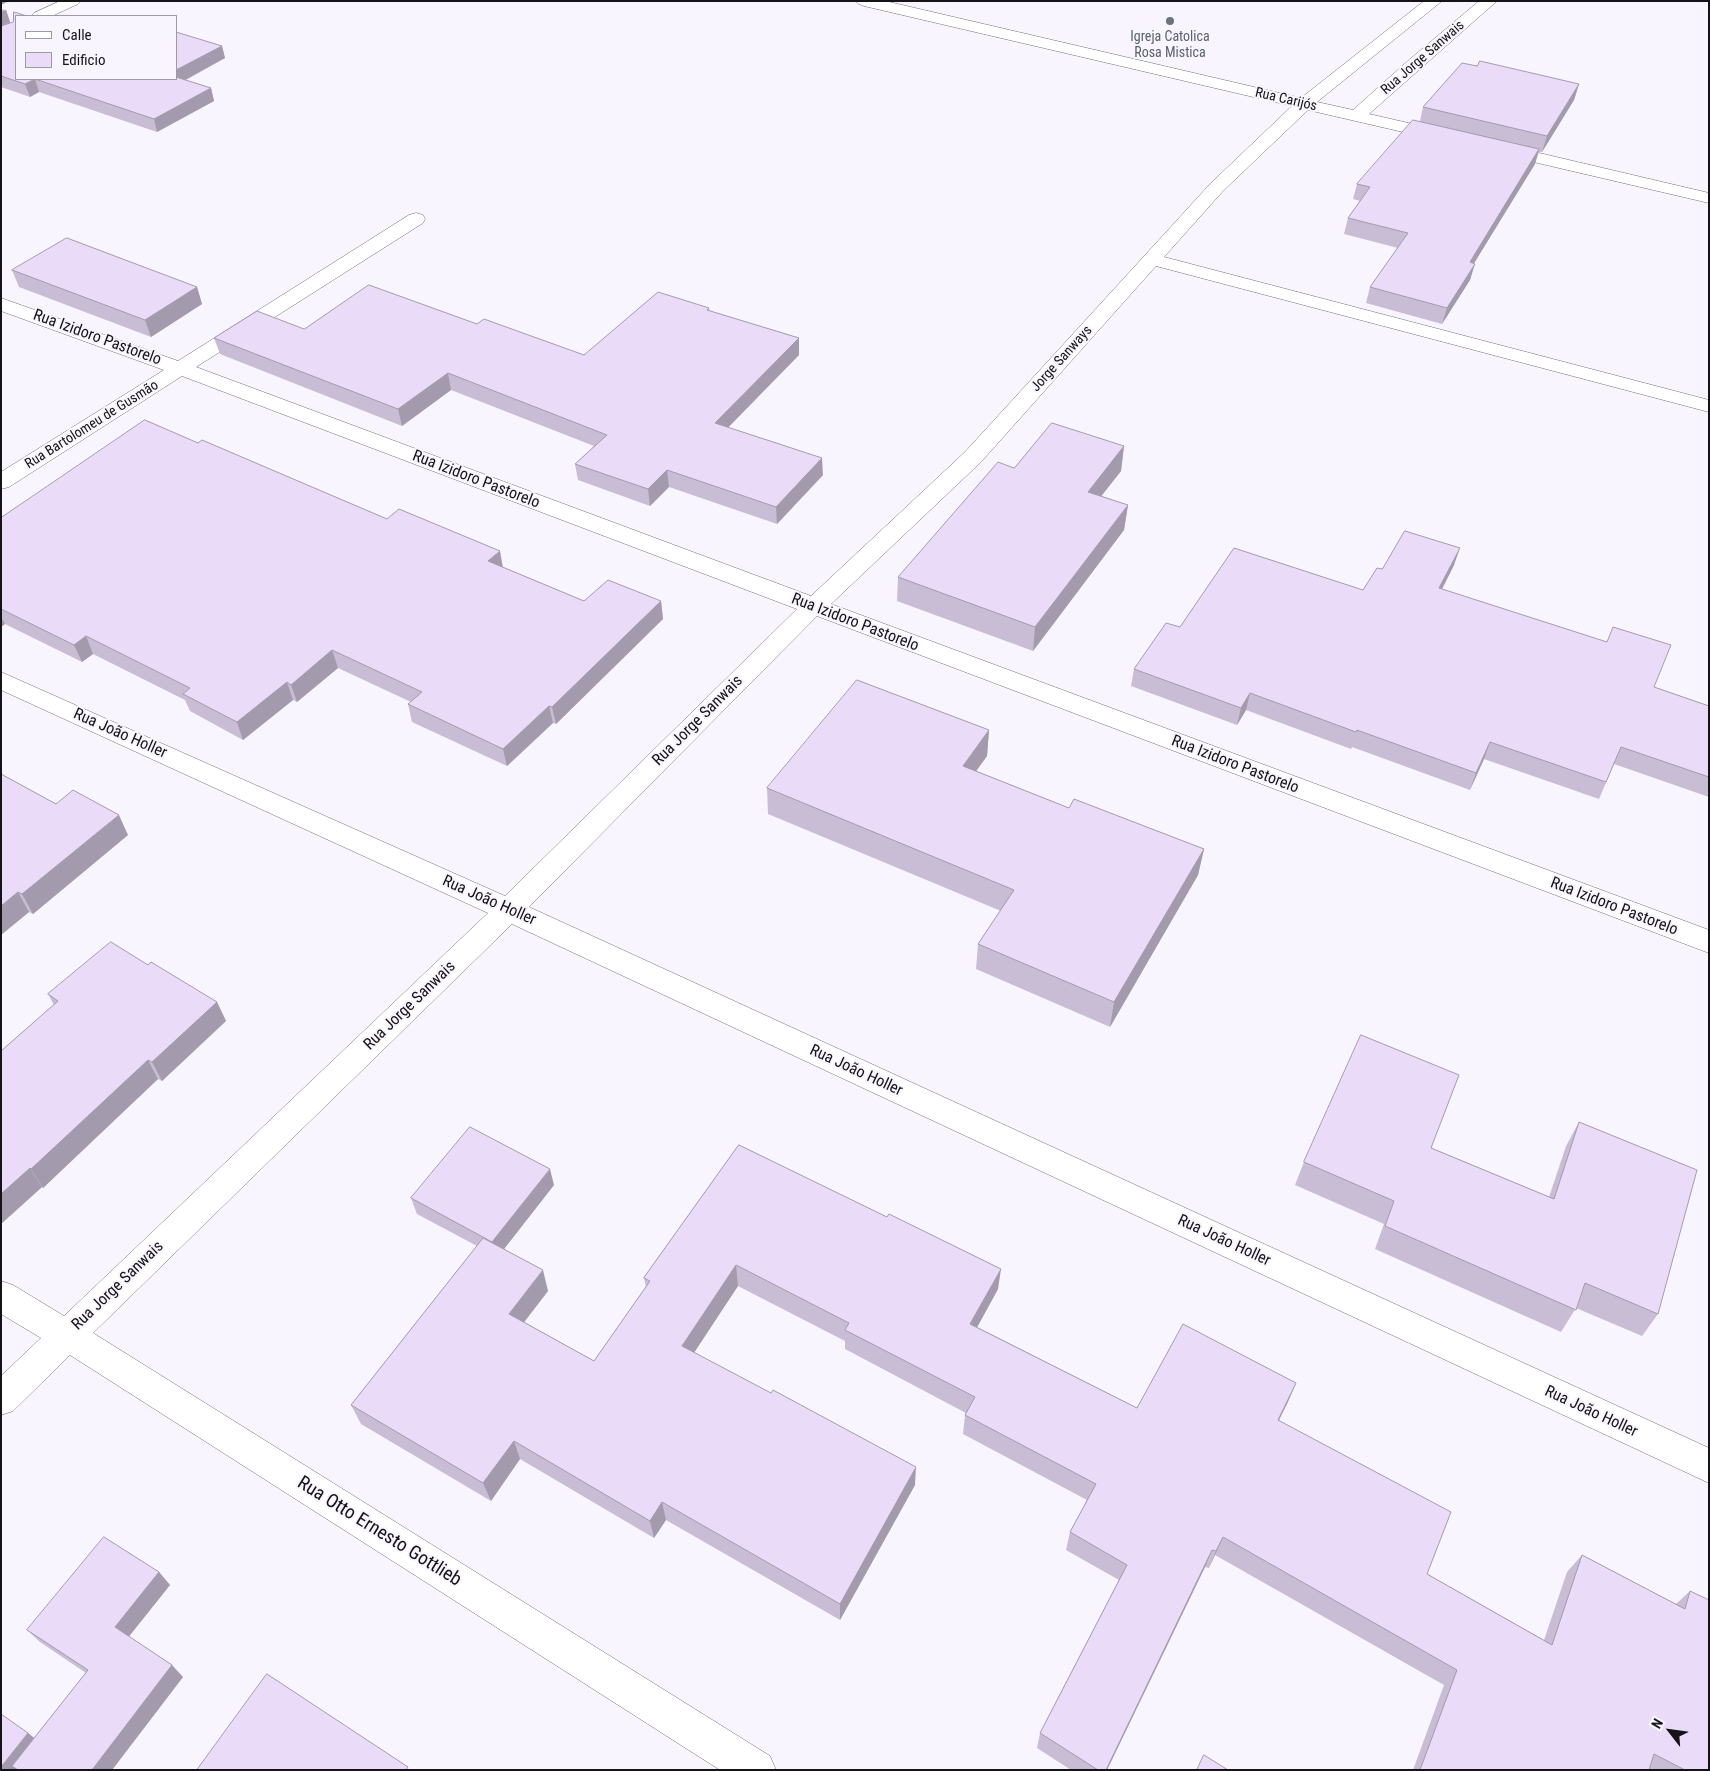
<!DOCTYPE html>
<meta charset="utf-8">
<style>
body{margin:0}
#map{position:relative;width:1710px;height:1771px;overflow:hidden;background:#f8f5ff;font-family:"Roboto Condensed",sans-serif}
canvas{display:block}
.frame{position:absolute;inset:0;border:2px solid #151317;pointer-events:none}
.legend{position:absolute;left:15px;top:15px;width:162px;height:65px;box-sizing:border-box;background:#f8f5ff;border:1px solid #9d9ba2;margin:0;padding:6px 9px;list-style:none;font-size:15px;color:#151317}
.legend li{display:flex;align-items:center;gap:10px;height:25px}
.legend b{width:25px;border:1px solid #9d9ba2}
.north{position:absolute;left:1645px;top:1706px;width:50px;height:50px;-webkit-text-stroke:4px #f8f5ff;paint-order:stroke;rotate:300deg;font-size:14px;font-weight:700;line-height:20px;text-align:center;color:#151317}
.north::after{content:'';display:block;margin:auto;width:18px;height:22px;background:#151317;clip-path:polygon(50% 0,100% 100%,50% 72%,0 100%)}
</style>
<div id="map">
<canvas width="1710" height="1771"></canvas>
<div class="frame"></div>
<ul class="legend">
<li><b style="height:6px;background:#fff"></b>Calle</li>
<li><b style="height:14px;background:#eadcf8"></b>Edificio</li>
</ul>
<div class="north">N</div>
</div>
<script>
const context = document.querySelector('canvas').getContext('2d');
context.lineJoin = 'round';
function stroke(path, color, width, dash) { context.strokeStyle = color; context.lineWidth = width; context.lineCap = dash ? 'butt' : 'round'; context.setLineDash(dash || []); context.stroke(path); }
function paint(path, color) { context.fillStyle = color; context.fill(path, 'evenodd'); }
function write(font, color, halo, rows, align = 'center') {
  context.font = font + ' "Roboto Condensed",sans-serif'; context.lineWidth = 4; context.setLineDash([]); context.textBaseline = 'middle'; context.strokeStyle = halo; context.fillStyle = color; for (const [text, x, y, turn = 0] of rows) {
    context.save(); context.translate(x, y); context.rotate((+turn || 0) * Math.PI / 180); context.textAlign = isNaN(turn) ? turn : align; if (halo) context.strokeText(text, 0, 0); context.fillText(text, 0, 0); context.restore();
  }
}
const street = new Path2D(`
 M856 1H885L1301 98 1424 1H1442L1317 102 1353 110 1409 60 1479 1H1497L1369 114 1448 132 1451 136 1448 140 1442 141 1308 110 1223 191 1164 257 1709 400V412L1156 266 981 462 831 604 1709 930V953L817 616 529 907 1709 1448V1483L512 924 93 1333 770 1756 776 1770H720L70 1355 13 1411 1 1415V1376L41 1338 1 1314V1281L13 1285 64 1316 488 913 1 690V672L505 896 797 609 182 376 9 487 1 489V472L164 370 1 311V298L178 361 409 215 416 213 423 215 425 219 423 223 196 367 811 596 965 452 1211 183 1292 106 864 6 859 4Z
 M1501 144 1709 193V203L1495 153 1492 149 1495 145Z`);
const secondary = new Path2D(`
 M60 1H81L78 4 52 16H32L34 13Z`);
stroke(street, '#736f79', 1);
stroke(secondary, '#736f79', 1);
paint(street, '#fff');
paint(secondary, '#fff');
paint(new Path2D(`
 M1 9 6 10 10 22 16 79 222 46 225 58 186 80 211 88 214 101 157 132 39 92 30 97 1 87Z
 M1579 84 1574 100 1542 152H1539L1535 164 1474 263 1470 280 1442 324 1366 303 1370 287 1398 248 1344 234 1348 218 1360 201 1353 199 1357 184 1420 121 1423 107Z
 M12 270 197 287 202 304 151 337 19 287Z
 M709 308 710 311 799 338V355L728 427 823 475 777 524 669 487 650 506 578 480 575 464 594 446 451 390 402 426 220 354 214 338 304 329 477 324 584 355Z
 M198 443 387 519 584 601H661L663 619 556 724 553 723 507 766 412 722 408 704 411 702 338 668 297 702 293 700 243 740 190 711 185 700 93 654 82 662 5 624 1 627V518Z
 M1124 446 1121 471 1101 496 1128 505 1124 530 1033 651 897 601 898 577 1014 468Z
 M1454 565 1442 589 1654 687 1709 706V797L1614 764 1599 799 1484 759 1470 790 1352 747 1351 749 1246 710 1237 725 1131 686 1134 669 1180 627 1363 590 1382 569Z
 M989 730 987 756 976 771 1069 808 1204 849 1198 875 1110 1027 976 969 978 944 1001 911 768 814 767 788Z
 M1 774 56 804 128 835 33 914 29 912 1 935Z
 M148 965 217 1002 226 1021 162 1081 158 1079 43 1188 42 1187 1 1224V1051L54 1005 48 994Z
 M1579 1122 1658 1314 1642 1336 1576 1308 1561 1332 1375 1249 1384 1224 1295 1185 1304 1162 1431 1148 1549 1197 1566 1146Z
 M739 1145 998 1289 977 1327 1137 1408 1296 1383 1279 1420 1427 1574 1544 1640 1567 1572 1582 1555 1676 1604 1690 1591 1709 1770H1413L1444 1685 1215 1555 1209 1568 1205 1567 1107 1770H1071L1037 1748 1040 1733 1119 1580 1066 1550 1070 1532 1087 1500 963 1434 965 1415 966 1413 845 1349V1341L738 1286 694 1352 915 1485 840 1620 666 1520 654 1538 520 1459 491 1501 361 1424 351 1405 477 1246 417 1214 411 1198 554 1185 504 1249 548 1291 524 1322 594 1361 646 1287 644 1278Z
 M159 1572 170 1585 129 1636 183 1677 112 1770H1L28 1733 34 1738 86 1673 40 1642 27 1630Z`), '#c9bdd5');
paint(new Path2D(`
 M1 1H9L1 5Z
 M6 10 10 22 1 26V12Z
 M222 46 225 58 172 87 176 79V70Z
 M35 79 39 92 30 97 25 84Z
 M1579 84 1574 100 1542 152 1547 136Z
 M211 88 214 101 157 132 154 119Z
 M1539 149 1535 164 1465 278 1470 262Z
 M1475 264 1470 280 1442 324 1447 308Z
 M197 287 202 304 151 337 145 320Z
 M799 338V355L716 440 715 423Z
 M448 373 451 390 402 426 398 409Z
 M1124 446 1121 471 1085 517 1088 492Z
 M822 458 823 475 777 524 776 507Z
 M667 470 669 487 650 506 648 489Z
 M1128 505 1124 530 1033 651 1035 627Z
 M1460 548 1454 565 1434 605 1439 588Z
 M500 551 503 568 488 561Z
 M661 601 663 619 556 724 552 707Z
 M1 617 5 624 1 627Z
 M86 636 93 654 82 662 74 645Z
 M332 650 338 668 297 702 291 685Z
 M287 682 293 700 243 740 237 722Z
 M1250 693 1246 710 1237 725 1241 708Z
 M549 706 553 723 507 766 503 749Z
 M989 730 987 756 961 792 963 766Z
 M1490 742 1484 759 1470 790 1476 773Z
 M119 815 128 835 33 914 22 894Z
 M1204 849 1198 875 1110 1027 1114 1002Z
 M18 892 29 912 1 935V906Z
 M217 1002 226 1021 162 1081 152 1062Z
 M148 1060 158 1079 43 1188 31 1169Z
 M30 1168 42 1187 1 1224V1194Z
 M550 1169 554 1185 497 1258 492 1242Z
 M736 1265 738 1286 686 1365 682 1346Z
 M1001 1269 998 1289 968 1344 970 1324Z
 M543 1270 548 1291 515 1334 509 1314Z
 M1296 1383 1288 1402 1270 1438 1278 1420Z
 M514 1441 520 1459 491 1501 483 1483Z
 M916 1467 915 1485 840 1620V1604Z
 M662 1502 666 1520 654 1538 650 1521Z
 M1223 1537 1215 1555 1209 1568 1216 1551Z
 M1212 1550 1205 1567 1107 1770H1106Z
 M159 1572 170 1585 127 1639 115 1627Z
 M172 1665 183 1677 112 1770H92Z
 M28 1733 45 1747 18 1770H1V1767Z`), '#a49aae');
const building = new Path2D(`
 M14 12 27 16H16V79H176V77L211 88 154 119 35 79 25 84 1 76V26L13 22Z
 M176 32 222 46 176 70Z
 M1480 61 1579 84 1547 136 1423 107 1462 63 1477 66Z
 M1413 120 1539 149 1470 262 1475 264 1447 308 1370 287 1408 233 1348 218 1370 187 1357 184Z
 M67 238 197 287 145 320 12 270Z
 M369 285 477 324 484 319 584 355 658 292 709 308 707 310 799 338 715 423 822 458 776 507 667 470 648 489 575 464 607 435 448 373 398 409 214 338 257 311 304 329Z
 M145 420 198 443 202 440 387 519 399 509 500 551 488 561 584 601 608 580 661 601 552 707 549 706 503 749 408 704 422 692 332 650 291 685 287 682 237 722 183 694 190 688 86 636 74 645 1 609V518Z
 M1052 423 1124 446 1088 492 1128 505 1035 627 898 577 998 462 1014 468Z
 M1405 531 1460 548 1439 588 1607 642 1613 627 1671 645 1654 687 1709 706V777L1621 747 1606 782 1490 742 1476 773 1357 730 1356 732 1250 693 1241 708 1134 669 1166 623 1180 627 1234 548 1363 590 1377 568 1382 569Z
 M857 680 989 730 963 766 1069 808 1074 799 1204 849 1114 1002 978 944 1014 890 767 788Z
 M1 774 56 804 73 790 119 815 22 894 18 892 1 906Z
 M111 942 148 965 151 962 217 1002 152 1062 148 1060 31 1169 30 1168 1 1194V1051L58 1001 48 994Z
 M1361 1035 1459 1075 1431 1148 1554 1199 1579 1122 1697 1170 1658 1314 1585 1283 1576 1310 1385 1226 1394 1201 1304 1162Z
 M470 1127 550 1169 492 1242 411 1198Z
 M739 1145 887 1217 889 1214 1001 1269 970 1324 1137 1408 1183 1324 1296 1383 1278 1420 1451 1512 1427 1574 1552 1645 1582 1555 1685 1609 1690 1591 1709 1600V1770H1685L1654 1754 1649 1770H1420L1457 1670 1223 1537 1216 1551 1212 1550 1106 1770H1098L1040 1733 1127 1565 1070 1532 1096 1484 965 1415 975 1397 845 1330 849 1323 736 1265 682 1346 771 1393 773 1390 916 1467 840 1604 662 1502 650 1521 514 1441 483 1483 351 1405 483 1238 543 1270 509 1314 594 1361 650 1281 644 1278Z
 M104 1537 159 1572 115 1627 172 1665 92 1770H18L12 1766 88 1670 27 1630Z
 M267 1674 408 1767 406 1770H197Z
 M1 1714 28 1733 1 1767Z
 M1204 1755 1228 1770H1197Z`);
paint(building, '#eadcf8');
stroke(building, '#a49aae', 1);
for (const [x, y, r, color] of [
 [1170,21,5,"#6b7280"]
]) { const dot = new Path2D(); dot.arc(x, y, r, 0, 2 * Math.PI); context.fillStyle = color; context.fill(dot); stroke(dot, '#f8f5ff', 2); }
write('14px', '#5b616d', '#f8f5ff', [
 ["Igreja Catolica",1170,37],
 ["Rosa Mistica",1170,53]
]);
write('14px', '#151317', '#f8f5ff', [
 ["Rua Jorge Sanwais",1423,58,-41],
 ["Rua Carijós",1286,100,13],
 ["Jorge Sanways",1062,359,-48],
 ["Rua Bartolomeu de Gusmão",92,425,-32]
]);
write('16px', '#151317', '#f8f5ff', [
 ["Rua Izidoro Pastorelo",97,338,20],
 ["Rua Izidoro Pastorelo",476,480,21],
 ["Rua Izidoro Pastorelo",855,623,21],
 ["Rua Jorge Sanwais",698,721,-45],
 ["Rua João Holler",120,734,24],
 ["Rua Izidoro Pastorelo",1235,765,21],
 ["Rua João Holler",489,901,24],
 ["Rua Izidoro Pastorelo",1614,907,21],
 ["Rua Jorge Sanwais",410,1006,-44],
 ["Rua João Holler",856,1071,25],
 ["Rua João Holler",1224,1241,25],
 ["Rua Jorge Sanwais",118,1286,-44],
 ["Rua João Holler",1591,1412,25]
]);
write('19px', '#151317', '#f8f5ff', [
 ["Rua Otto Ernesto Gottlieb",379,1532,32]
]);
</script>
